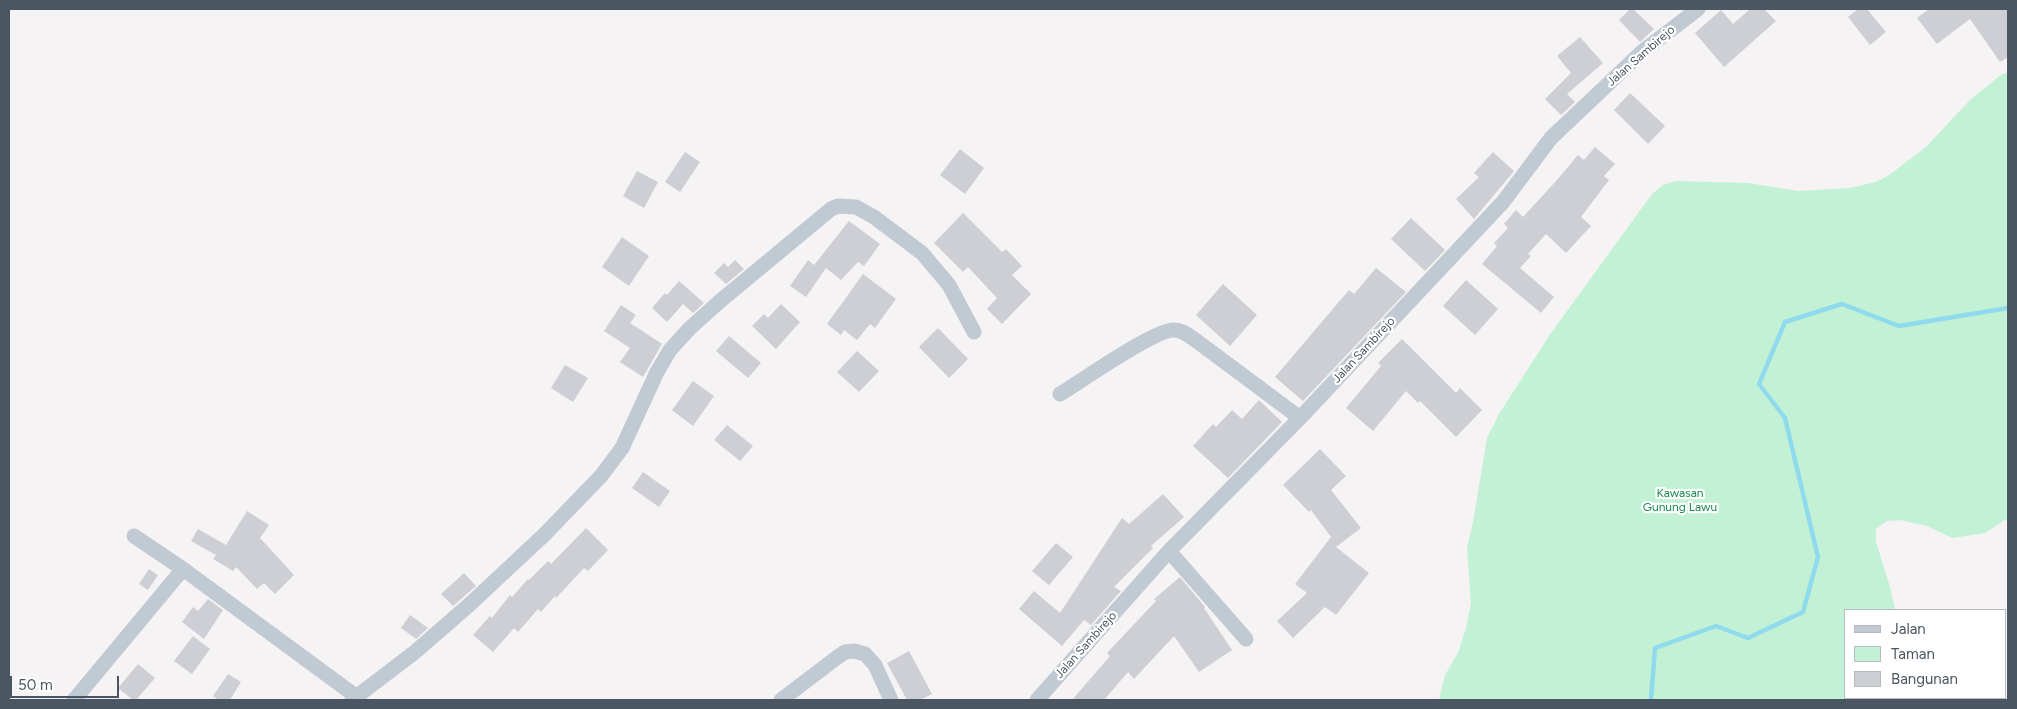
<!DOCTYPE html>
<style>
body{margin:0}
#map{position:relative;width:2017px;height:709px;overflow:hidden;background:#f5f3f3;font-family:Figtree,sans-serif}
canvas{display:block}
.frame{position:absolute;inset:0;border:10px solid #4a5661;pointer-events:none}
.legend{position:absolute;left:1844px;top:609px;width:162px;height:90px;box-sizing:border-box;background:#fff;border:1px solid #b7bbc0;margin:0;padding:6px 9px;list-style:none;font-size:15px;color:#4a5661}
.legend li{display:flex;align-items:center;gap:10px;height:25px}
.legend b{width:25px;border:1px solid #b7bbc0}
.scale{position:absolute;left:10px;top:676px;width:109px;height:22px;box-sizing:border-box;border:2px solid #4a5661;border-top:0;padding-left:6px;font-size:15px;line-height:18px;white-space:nowrap;color:#4a5661;-webkit-text-stroke:4px #fff;paint-order:stroke}
</style>
<div id="map">
<canvas width="2017" height="709"></canvas>
<div class="frame"></div>
<ul class="legend">
<li><b style="height:6px;background:#c1cad2"></b>Jalan</li>
<li><b style="height:14px;background:#c3f1d5"></b>Taman</li>
<li><b style="height:14px;background:#cdcfd5"></b>Bangunan</li>
</ul>
<div class="scale">50 m</div>
</div>
<script>
const context = document.querySelector('canvas').getContext('2d');
context.lineJoin = 'round';
function paint(path, color) { context.fillStyle = color; context.fill(path, 'evenodd'); }
function stroke(path, color, width, dash) { context.strokeStyle = color; context.lineWidth = width; context.lineCap = dash ? 'butt' : 'round'; context.setLineDash(dash || []); context.stroke(path); }
function write(font, color, halo, rows, align = 'center') {
  context.font = font + ' Figtree,sans-serif'; context.lineWidth = 4.5; context.setLineDash([]); context.textBaseline = 'middle'; context.strokeStyle = halo; context.fillStyle = color; for (const [text, x, y, turn = 0] of rows) {
    context.save(); context.translate(x, y); context.rotate((+turn || 0) * Math.PI / 180); context.textAlign = isNaN(turn) ? turn : align; if (halo) context.strokeText(text, 0, 0); context.fillText(text, 0, 0); context.restore();
  }
}
paint(new Path2D(`
 M2008 73V518L1985 533 1952 538 1927 526 1900 520 1887 521 1876 529V542L1890 587 1895 610H1846V698H1920L1918 700H1439L1445 675 1458 653 1466 628 1471 603 1467 548 1473 522 1487 438 1499 414 1551 333 1652 194 1663 185 1676 181 1748 183 1798 191 1850 188 1876 182 1889 175 1926 147 1970 100 2002 74Z`), '#c3f1d5');
stroke(new Path2D(`
 M1651 700 1655 648 1716 626 1748 638 1803 612 1818 557 1785 418 1759 384 1785 322 1842 304 1899 326 2008 308`), '#90daee', 4.5);
paint(new Path2D(`
 M1630 9H1633L1654 29 1640 42 1619 20Z
 M1750 9H1764L1776 21 1724 67 1695 33 1721 10 1733 24Z
 M1858 9H1867L1886 32 1870 45 1848 17Z
 M1929 9H2008V57L2000 62 1970 19 1937 44 1917 18Z
 M1580 37 1603 63 1567 94 1575 102 1561 115 1545 99 1571 73 1557 56Z
 M1630 93 1665 126 1648 144 1614 110Z
 M1595 147 1615 164 1604 176 1609 180 1581 217 1591 226 1566 253 1546 234 1528 254 1531 256 1520 268 1554 297 1541 313 1482 264 1497 246 1494 243 1508 228 1504 224 1516 210 1523 217 1557 180 1578 155 1584 160Z
 M960 149 984 168 965 194 940 175Z
 M685 152 700 162 680 192 665 182Z
 M1493 152 1514 171 1474 219 1456 199 1479 177 1474 173Z
 M637 171 658 182 644 208 623 196Z
 M963 213 1002 252 1006 249 1022 266 1012 275 1031 294 1002 324 987 309 997 298 968 267 963 272 934 243Z
 M1411 218 1445 250 1425 271 1391 239Z
 M849 221 880 244 864 266 858 262 841 280 826 268 806 297 790 286 808 260 814 265Z
 M622 237 649 256 629 286 602 267Z
 M735 260 744 269 726 284 714 273 724 263 728 267Z
 M1376 268 1406 292 1303 401 1275 377 1349 290 1354 294Z
 M863 274 896 299 875 328 870 324 857 340 844 330 841 335 827 324Z
 M1466 280 1498 309 1475 335 1443 306Z
 M679 281 704 303 693 313 683 304 667 322 652 308 665 293 667 295Z
 M1223 284 1257 315 1230 346 1196 315Z
 M781 304 800 322 776 349 752 326 764 314 768 318Z
 M621 305 636 315 630 323 662 344 643 377 620 362 630 348 604 331Z
 M938 328 968 359 949 378 919 347Z
 M729 336 761 363 748 378 716 351Z
 M1402 339 1456 393 1460 388 1482 410 1456 437 1420 401 1418 403 1406 391 1373 431 1346 408 1381 366 1378 363Z
 M857 351 879 371 859 392 837 372Z
 M565 365 588 378 573 402 551 388Z
 M693 381 714 396 693 426 672 410Z
 M1259 400 1282 422 1228 478 1193 446 1213 424 1216 427 1232 410 1242 419Z
 M727 425 753 446 740 461 714 440Z
 M1320 449 1346 476 1331 490 1361 528 1336 547 1369 573 1336 615 1325 607 1293 638 1277 621 1307 593 1295 584 1331 537 1311 510 1309 512 1283 485Z
 M643 472 670 491 659 507 632 488Z
 M1163 494 1184 517 1151 546 1153 548 1114 587 1121 591 1091 625 1084 620 1062 646 1019 609 1034 591 1060 613 1122 518 1129 524Z
 M247 511 269 525 260 538 294 575 275 594 264 583 257 589 236 567 233 571 213 559 216 555 191 541 198 529 226 545Z
 M586 528 608 550 588 571 584 568 556 598 555 596 541 612 538 609 518 632 514 628 493 652 473 635 490 616 492 618 510 595 512 597 528 579 529 580 548 561 551 564Z
 M1056 543 1073 557 1049 585 1032 571Z
 M149 569 158 575 148 590 139 584Z
 M464 573 476 586 453 606 441 594Z
 M1180 577 1205 607 1204 608 1232 650 1199 672 1174 636 1134 679 1128 672 1104 700H1072L1110 656 1107 653 1156 601 1154 599Z
 M208 599 223 610 204 639 182 622 193 607 198 611Z
 M410 615 428 628 416 639 401 628Z
 M193 636 210 649 192 674 174 661Z
 M909 651 932 694 920 700H907L887 663Z
 M138 664 155 678 136 700H133L118 688Z
 M228 674 241 682 230 700H219L213 696Z`), '#cdcfd5');
stroke(new Path2D(`
 M1060 394C1080 382 1155 329 1174 330 1182 330 1188 335 1194 339L1300 418
 M134 536 183 569 357 697
 M1169 551 1246 639
 M74 700 183 569
 M352 700 415 652 469 605 544 535 601 476 622 448 657 372 670 350 689 329 719 302 831 209 838 206 856 207 874 217 922 253 949 285 974 332
 M781 700 835 659 845 652 854 651 865 654 875 665 891 700
 M1037 700 1169 551 1300 418 1503 202 1551 138 1643 51 1698 9`), '#c1cad2', 15);
write('12px', '#4a5661', '#fff', [
 ["Jalan Sambirejo",1641,56,-41],
 ["Jalan Sambirejo",1364,350,-47],
 ["Jalan Sambirejo",1086,645,-48]
]);
write('12px', '#17864f', '#fff', [
 ["Kawasan",1680,493],
 ["Gunung Lawu",1680,507]
]);
</script>
